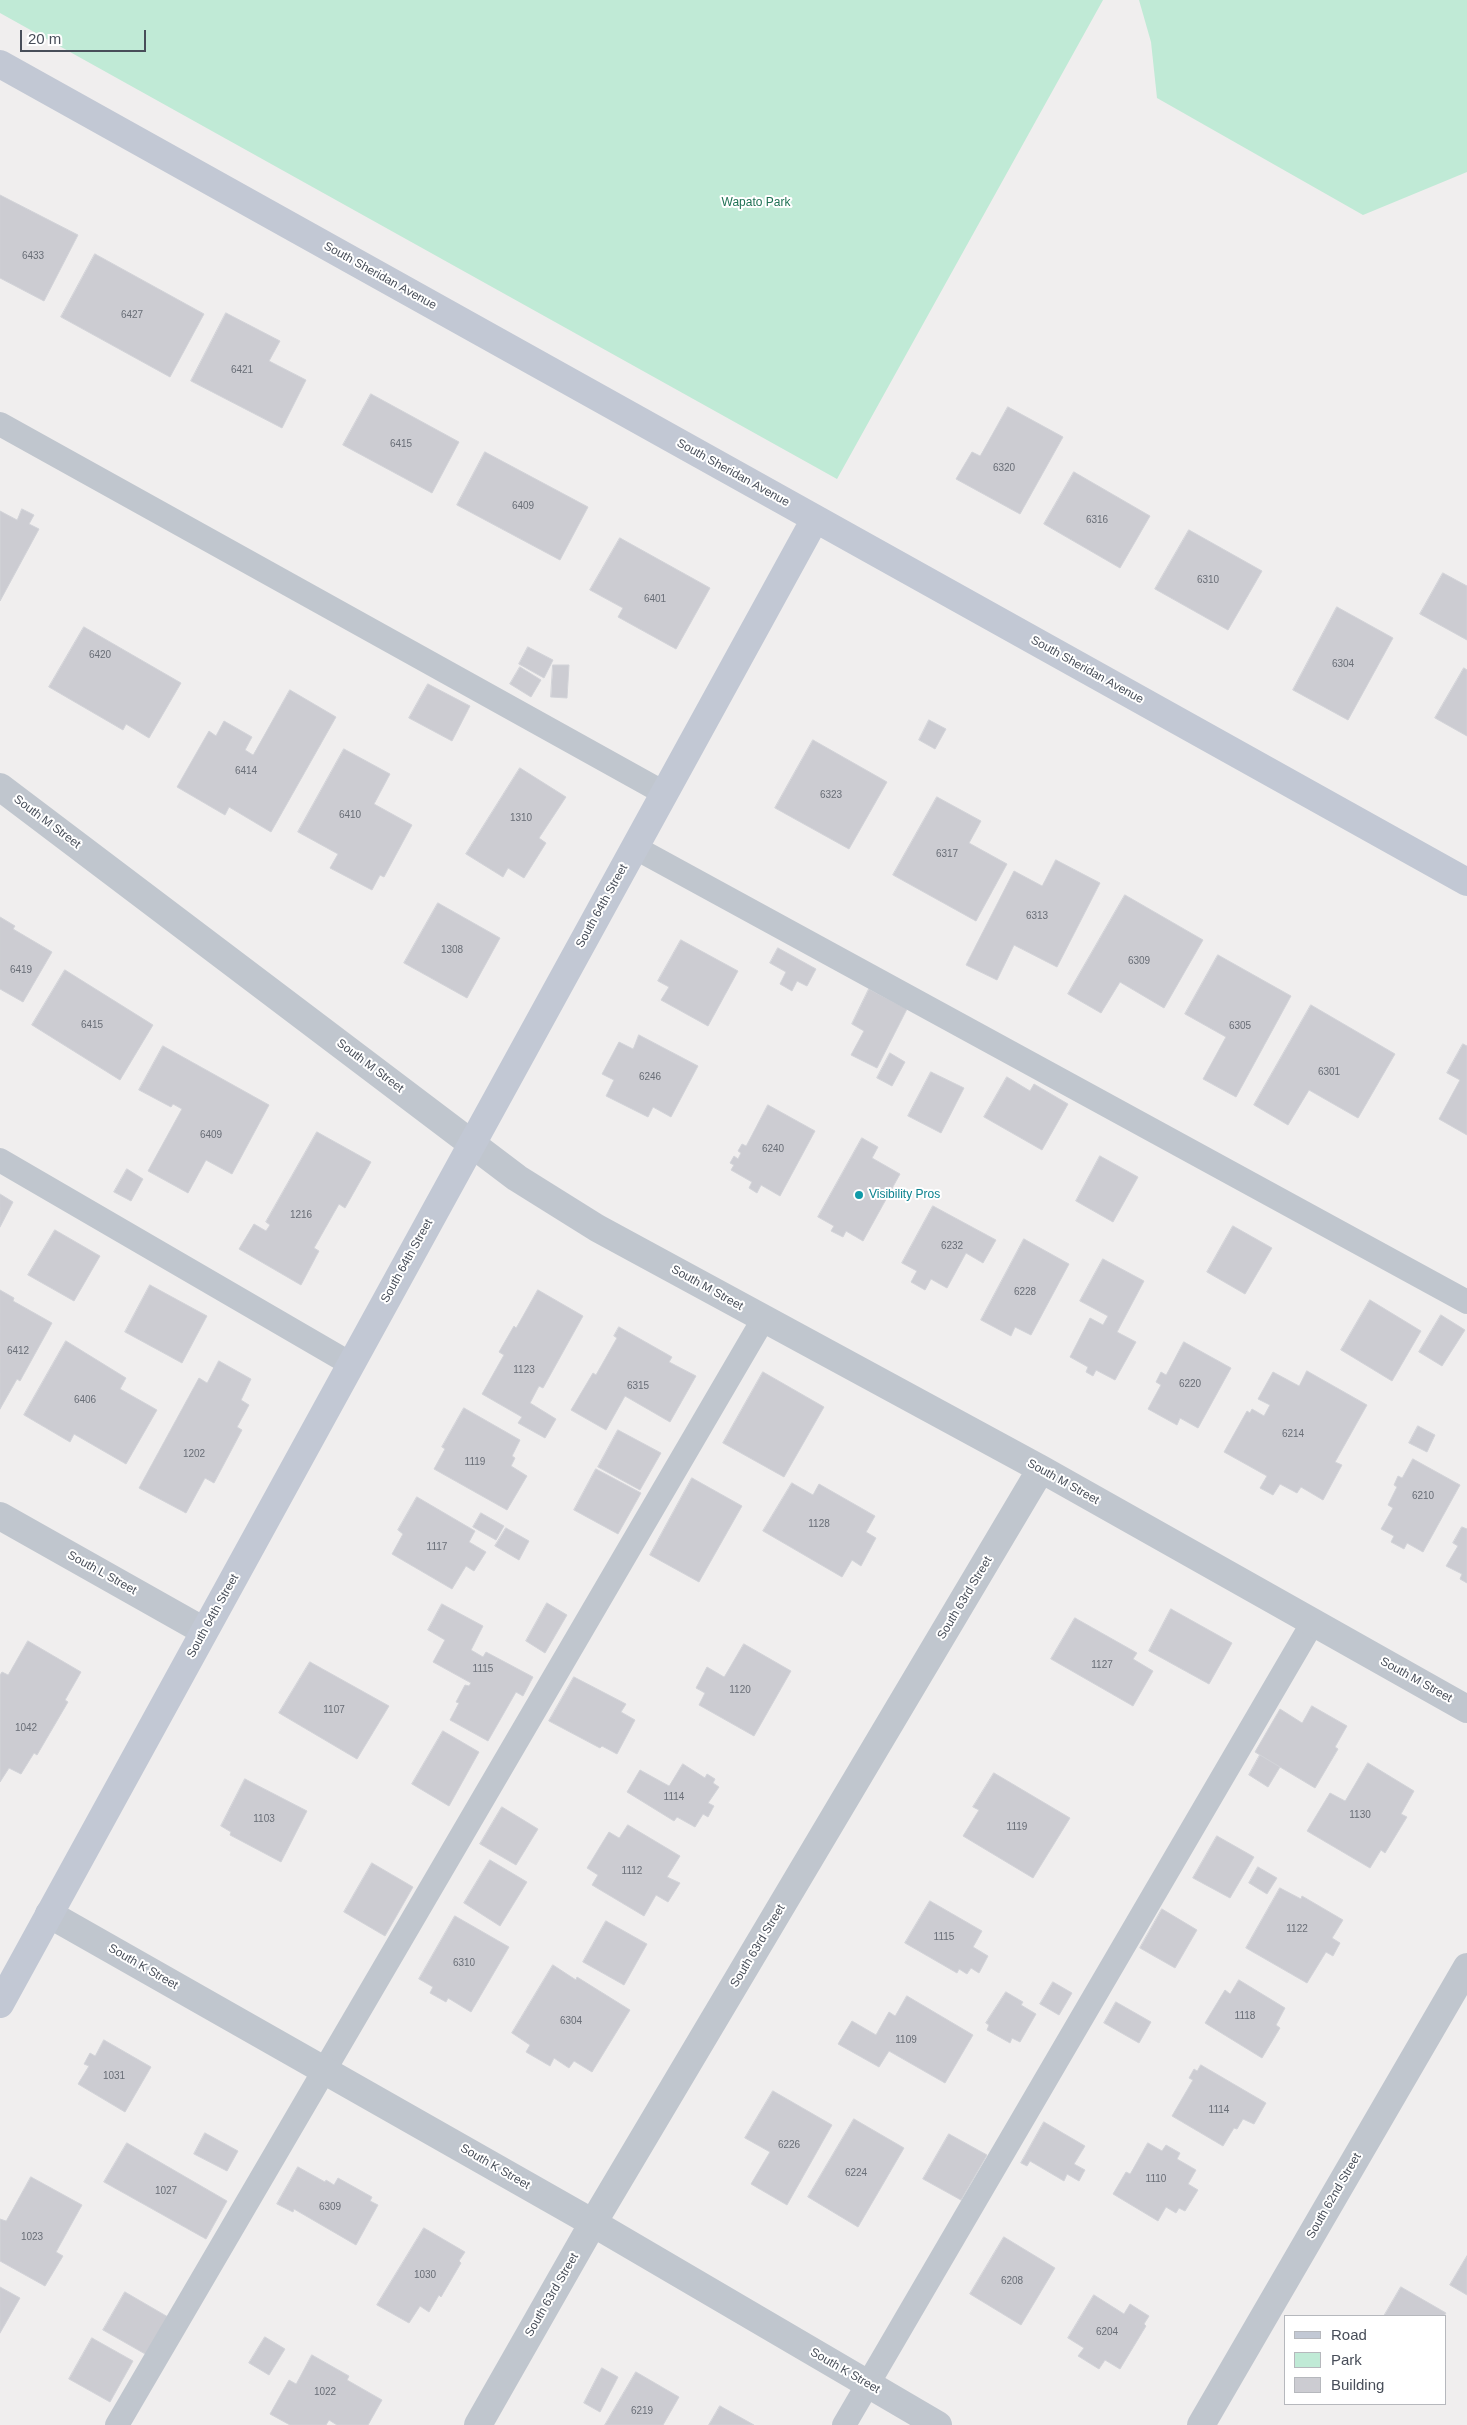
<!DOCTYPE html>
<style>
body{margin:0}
#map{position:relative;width:1467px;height:2425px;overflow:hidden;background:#f0eeee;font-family:Arial,sans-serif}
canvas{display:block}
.legend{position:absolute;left:1284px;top:2315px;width:162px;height:90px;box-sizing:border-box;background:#fff;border:1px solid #b6b8bd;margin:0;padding:6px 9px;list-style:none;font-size:15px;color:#484e59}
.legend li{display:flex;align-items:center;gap:10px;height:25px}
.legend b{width:25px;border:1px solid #b6b8bd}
.scale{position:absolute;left:20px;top:30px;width:126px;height:22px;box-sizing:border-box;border:2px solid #484e59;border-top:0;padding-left:6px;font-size:15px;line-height:18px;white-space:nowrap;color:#484e59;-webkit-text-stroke:4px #fff;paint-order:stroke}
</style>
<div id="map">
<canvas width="1467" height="2425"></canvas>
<ul class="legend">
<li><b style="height:6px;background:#c2c8d4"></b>Road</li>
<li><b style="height:14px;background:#c0ead6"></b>Park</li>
<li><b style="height:14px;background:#ccccd2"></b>Building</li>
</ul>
<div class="scale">20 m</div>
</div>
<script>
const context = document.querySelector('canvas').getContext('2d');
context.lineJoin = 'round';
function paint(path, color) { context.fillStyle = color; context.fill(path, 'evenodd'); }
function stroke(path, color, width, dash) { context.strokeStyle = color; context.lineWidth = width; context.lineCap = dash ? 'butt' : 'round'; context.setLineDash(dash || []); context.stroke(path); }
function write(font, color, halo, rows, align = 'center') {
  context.font = font + ' Arial,sans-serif'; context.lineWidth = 4; context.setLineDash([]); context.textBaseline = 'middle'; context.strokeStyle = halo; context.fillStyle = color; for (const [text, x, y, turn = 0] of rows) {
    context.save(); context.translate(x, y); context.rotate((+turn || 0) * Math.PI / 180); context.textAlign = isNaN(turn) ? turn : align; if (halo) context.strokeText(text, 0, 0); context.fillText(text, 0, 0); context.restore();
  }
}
paint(new Path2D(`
 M0 0H1103L837 479 0 13Z
 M1139 0H1467V172L1363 215 1157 98 1151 42Z`), '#c0ead6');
const building = new Path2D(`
 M0 195 78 235 44 301 0 278Z
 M95 254 204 314 170 377 61 317Z
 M226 313 280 341 269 361 306 380 282 428 191 381Z
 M371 394 459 442 432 493 343 445Z
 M1008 407 1063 437 1020 514 956 479 972 452 980 456Z
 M485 452 588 507 560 560 457 505Z
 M1074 472 1150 516 1120 568 1044 524Z
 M22 509 34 515 29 524 39 529 0 601V511L17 520Z
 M1189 530 1262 571 1228 630 1155 589Z
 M620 538 710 588 676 649 618 617 623 608 590 590Z
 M1443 573 1467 586V640L1420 614Z
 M1337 607 1393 638 1348 720 1293 690Z
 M84 627 181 683 149 738 126 724 123 730 49 687Z
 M528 647 553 660 544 678 519 664Z
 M553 665H569L567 698 551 697Z
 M520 667 541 680 531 697 510 684Z
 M1464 668 1467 670V736L1435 718Z
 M428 684 470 706 452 741 409 718Z
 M290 690 336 717 271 832 229 807 225 815 177 787 209 731 216 736 224 721 252 737 245 750 253 755Z
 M929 720 946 729 935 749 919 740Z
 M813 740 887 782 849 849 775 808Z
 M344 749 390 774 374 804 412 825 384 877 380 875 372 890 330 868 338 854 298 832Z
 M520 768 566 797 539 838 546 843 524 878 508 868 503 877 466 854Z
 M937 797 981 821 969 843 1007 864 976 921 893 875Z
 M1056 860 1100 883 1057 967 1014 945 997 980 966 965 1014 871 1042 886Z
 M1125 895 1203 940 1164 1008 1120 982 1101 1013 1068 994Z
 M438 903 500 938 467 998 404 963Z
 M0 917 15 926 13 929 52 952 23 1002 0 989Z
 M681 940 738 971 708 1026 661 1000 669 987 658 981Z
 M778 948 816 969 807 986 797 981 792 991 780 984 786 972 770 963Z
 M1218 955 1291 996 1236 1097 1203 1079 1226 1037 1185 1014Z
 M65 970 153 1025 120 1080 32 1025Z
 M869 989 907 1009 877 1068 851 1055 864 1031 852 1024Z
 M1311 1005 1395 1054 1358 1118 1309 1090 1288 1125 1254 1105Z
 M639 1035 698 1066 671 1117 653 1107 648 1117 606 1096 614 1080 602 1074 619 1042 633 1049Z
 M1463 1044 1467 1046V1135L1439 1119 1460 1080 1447 1073Z
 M163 1046 269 1105 232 1174 206 1160 188 1193 148 1171 182 1109 173 1104 171 1107 139 1090Z
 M890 1053 905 1062 892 1086 877 1078Z
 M931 1072 964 1088 941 1133 908 1116Z
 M1007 1077 1030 1091 1034 1084 1068 1104 1042 1150 984 1117Z
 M768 1105 815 1131 780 1196 761 1185 757 1193 749 1188 752 1182 731 1170 734 1165 730 1163 734 1156 738 1159 741 1153 738 1151 742 1144 746 1146Z
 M317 1132 371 1162 345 1208 339 1204 314 1248 319 1251 301 1285 239 1249 254 1224 266 1231 270 1225 266 1222Z
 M862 1138 878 1147 872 1158 900 1174 863 1241 846 1231 843 1237 831 1231 834 1226 818 1217Z
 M1100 1156 1138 1177 1113 1222 1076 1201Z
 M127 1169 143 1179 131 1201 114 1192Z
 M0 1194 13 1202 0 1227Z
 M933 1206 996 1240 983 1263 966 1253 947 1288 931 1279 925 1290 911 1282 917 1271 902 1263Z
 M1233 1226 1272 1248 1245 1294 1207 1272Z
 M55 1230 100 1256 74 1301 28 1275Z
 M1024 1239 1069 1264 1031 1335 1015 1327 1011 1336 981 1320Z
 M1103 1259 1144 1281 1117 1332 1136 1342 1115 1380 1096 1370 1093 1376 1086 1372 1088 1367 1070 1357 1090 1318 1103 1325 1108 1316 1080 1301Z
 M150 1285 207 1316 182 1363 125 1332Z
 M0 1290 14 1298 13 1301 52 1323 20 1381 17 1379 0 1409Z
 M538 1290 583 1316 543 1388 539 1386 530 1403 556 1419 545 1438 518 1423 522 1417 482 1394 504 1355 499 1352 514 1326 516 1328Z
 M1370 1300 1421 1331 1392 1381 1341 1350Z
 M1441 1315 1465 1330 1442 1366 1419 1352Z
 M619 1327 672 1357 669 1362 696 1376 670 1422 625 1396 606 1430 571 1410 593 1373 596 1375 617 1338 614 1336Z
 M66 1341 126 1378 120 1389 157 1410 126 1464 74 1434 70 1442 24 1415Z
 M1184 1342 1231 1368 1198 1428 1180 1418 1177 1425 1148 1409 1161 1385 1156 1382 1161 1372 1166 1375Z
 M219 1361 251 1379 241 1400 249 1405 237 1427 242 1430 214 1483 205 1478 186 1513 139 1488 199 1378 207 1383Z
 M1307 1371 1367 1405 1335 1462 1342 1465 1323 1500 1301 1487 1297 1493 1280 1484 1273 1495 1260 1488 1267 1476 1224 1452 1247 1411 1250 1413 1252 1409 1264 1416 1270 1405 1258 1399 1273 1372 1299 1386Z
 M763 1372 824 1407 784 1477 723 1443Z
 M464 1408 520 1440 512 1456 515 1458 511 1466 527 1476 507 1510 434 1469 445 1449 442 1447Z
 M1418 1426 1435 1435 1427 1452 1409 1443Z
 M618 1430 661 1453 640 1490 598 1467Z
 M1413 1459 1460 1485 1423 1552 1407 1543 1404 1549 1391 1542 1394 1536 1381 1529 1393 1508 1388 1505 1397 1487 1394 1485 1398 1476 1402 1478Z
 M596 1469 641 1493 618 1534 574 1510Z
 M692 1478 742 1506 699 1582 650 1555Z
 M792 1483 813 1495 819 1484 875 1516 866 1532 876 1538 861 1566 852 1560 842 1577 763 1531Z
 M417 1497 475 1531 469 1542 486 1552 474 1571 466 1566 452 1589 392 1554 403 1534 398 1530Z
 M481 1513 504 1526 496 1540 473 1527Z
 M1462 1527 1467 1529V1583L1460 1579 1462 1574 1446 1566 1458 1546 1453 1543Z
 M506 1528 529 1541 519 1560 495 1546Z
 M547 1603 567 1615 545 1653 526 1641Z
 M442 1604 483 1626 471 1650 483 1657 486 1652 533 1677 523 1696 516 1692 488 1741 450 1720 459 1703 456 1702 465 1685 469 1686 471 1683 433 1662 445 1640 428 1630Z
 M1171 1609 1232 1643 1209 1684 1149 1651Z
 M1075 1618 1137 1653 1133 1659 1153 1671 1133 1706 1051 1659Z
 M28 1641 81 1672 65 1700 68 1702 37 1755 34 1753 21 1774 9 1768 0 1782V1675L2 1672 8 1675Z
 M744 1644 791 1671 754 1736 699 1705 705 1693 696 1688 707 1667 724 1677Z
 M310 1662 389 1706 357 1759 279 1713Z
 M574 1677 626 1704 621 1712 635 1720 617 1754 602 1746 600 1748 549 1721Z
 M1312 1706 1347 1726 1335 1747 1338 1749 1315 1788 1255 1752 1280 1709 1302 1723Z
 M443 1731 479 1752 449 1806 412 1784Z
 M1260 1755 1280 1767 1268 1787 1249 1775Z
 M1368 1763 1414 1791 1401 1814 1407 1817 1385 1853 1381 1850 1370 1868 1307 1831 1330 1793 1345 1801Z
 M683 1764 705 1778 707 1774 715 1779 713 1783 719 1787 708 1803 714 1806 708 1817 703 1814 695 1827 677 1817 674 1821 627 1792 640 1770 669 1786Z
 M994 1773 1070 1818 1033 1878 963 1836 979 1810 973 1807Z
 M245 1779 307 1811 281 1862 230 1835 231 1832 221 1826Z
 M502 1807 538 1829 516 1865 480 1844Z
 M628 1825 680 1856 667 1877 680 1883 668 1902 656 1895 644 1916 592 1885 598 1875 587 1868 609 1832 619 1838Z
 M1217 1836 1254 1857 1230 1898 1193 1878Z
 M490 1860 527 1882 500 1926 464 1903Z
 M372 1863 413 1887 385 1936 344 1912Z
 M1258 1867 1277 1878 1267 1894 1249 1883Z
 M1280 1888 1301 1899 1302 1896 1343 1920 1332 1938 1340 1943 1333 1956 1326 1952 1307 1983 1246 1948Z
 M930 1901 982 1931 973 1947 988 1956 979 1973 971 1968 967 1974 959 1969 957 1973 905 1943Z
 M1162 1909 1197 1930 1175 1968 1140 1948Z
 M455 1916 509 1947 471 2012 448 1998 446 2002 430 1993 433 1987 419 1979Z
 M606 1921 647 1944 624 1985 583 1962Z
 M553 1965 576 1980 577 1977 630 2010 592 2072 574 2061 569 2068 554 2058 550 2066 526 2052 530 2045 512 2033Z
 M1239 1980 1285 2008 1276 2025 1280 2028 1262 2058 1205 2023 1225 1990 1230 1994Z
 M1053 1982 1072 1993 1059 2015 1040 2004Z
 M1006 1992 1023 2002 1021 2005 1036 2014 1020 2042 1012 2038 1010 2043 987 2030 989 2025 986 2023Z
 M907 1996 973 2035 945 2083 889 2051 879 2067 838 2044 852 2021 876 2035 889 2012 895 2016Z
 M1116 2002 1151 2022 1139 2043 1104 2023Z
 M104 2040 151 2067 125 2112 78 2084 89 2066 84 2064 90 2053 95 2056Z
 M1201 2065 1266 2103 1254 2124 1243 2119 1237 2129 1234 2128 1223 2146 1172 2116 1193 2080 1189 2078 1194 2069 1197 2071Z
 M773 2091 832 2125 787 2205 751 2184 770 2152 745 2138Z
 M854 2119 904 2148 858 2227 808 2197Z
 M1044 2122 1085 2146 1074 2164 1085 2170 1079 2181 1067 2174 1064 2181 1030 2161 1027 2166 1021 2163Z
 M205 2133 238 2151 227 2171 194 2154Z
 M949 2134 987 2155 961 2200 923 2179Z
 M127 2143 227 2201 206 2239 104 2182Z
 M1148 2143 1162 2151 1166 2145 1180 2153 1177 2159 1196 2170 1188 2184 1198 2190 1185 2211 1179 2208 1176 2213 1166 2207 1158 2221 1113 2194 1126 2172 1130 2174Z
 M298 2167 325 2182 326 2180 334 2185 338 2178 372 2197 370 2201 378 2205 356 2245 294 2209 293 2212 277 2204Z
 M31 2177 82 2205 56 2252 63 2256 45 2286 0 2261V2219L6 2221Z
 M424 2228 465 2252 459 2261 461 2263 441 2297 439 2295 429 2312 420 2306 409 2323 377 2305Z
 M1004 2237 1055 2268 1021 2325 970 2294Z
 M1467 2256V2295L1450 2285Z
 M0 2287 20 2298 0 2333Z
 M1401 2287 1446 2313 1444 2316H1384Z
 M125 2292 168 2317 147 2355 103 2330Z
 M1094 2295 1124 2314 1130 2304 1149 2316 1144 2324 1146 2326 1120 2369 1105 2360 1099 2369 1078 2356 1084 2348 1068 2338Z
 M265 2337 285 2349 269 2375 249 2363Z
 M92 2338 133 2361 110 2402 69 2379Z
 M312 2355 349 2376 347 2380 382 2400 368 2425H337L329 2420 326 2425H290L270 2414 289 2380 296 2384Z
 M602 2368 618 2377 600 2412 584 2403Z
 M636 2372 679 2397 663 2425H605Z
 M720 2406 754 2425H709Z`);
paint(building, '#ccccd2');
stroke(building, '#d2d3d8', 1);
stroke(new Path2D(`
 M0 424 664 793
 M634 847 1467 1302
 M0 1160 351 1364
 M117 2425 764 1318
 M844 2425 1313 1622`), '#c0c6ce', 24);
stroke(new Path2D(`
 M0 787 517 1178 597 1228 1041 1469 1467 1709
 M0 1516 204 1631
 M49 1914 593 2223 938 2425
 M478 2425 593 2223 1041 1469
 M1201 2425 1467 1967`), '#c0c6ce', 28);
stroke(new Path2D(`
 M0 64 1467 882
 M0 2004 815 519`), '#c2c8d4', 28);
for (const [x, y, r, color] of [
 [859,1195,5,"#0f9aa8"]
]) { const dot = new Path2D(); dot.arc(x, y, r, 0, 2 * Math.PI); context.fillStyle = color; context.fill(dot); stroke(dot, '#fff', 2); }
write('10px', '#696e77', null, [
 ["6433",33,256],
 ["6427",132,315],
 ["6421",242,370],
 ["6415",401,444],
 ["6320",1004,468],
 ["6409",523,506],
 ["6316",1097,520],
 ["6310",1208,580],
 ["6401",655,599],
 ["6420",100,655],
 ["6304",1343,664],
 ["6414",246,771],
 ["6323",831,795],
 ["6410",350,815],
 ["1310",521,818],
 ["6317",947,854],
 ["6313",1037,916],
 ["1308",452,950],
 ["6309",1139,961],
 ["6419",21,970],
 ["6415",92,1025],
 ["6305",1240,1026],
 ["6301",1329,1072],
 ["6246",650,1077],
 ["6409",211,1135],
 ["6240",773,1149],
 ["1216",301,1215],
 ["6232",952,1246],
 ["6228",1025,1292],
 ["6412",18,1351],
 ["1123",524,1370],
 ["6220",1190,1384],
 ["6315",638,1386],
 ["6406",85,1400],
 ["6214",1293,1434],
 ["1202",194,1454],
 ["1119",475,1462],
 ["6210",1423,1496],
 ["1128",819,1524],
 ["1117",437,1547],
 ["1127",1102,1665],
 ["1115",483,1669],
 ["1120",740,1690],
 ["1107",334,1710],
 ["1042",26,1728],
 ["1114",674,1797],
 ["1130",1360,1815],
 ["1103",264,1819],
 ["1119",1017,1827],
 ["1112",632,1871],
 ["1122",1297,1929],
 ["1115",944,1937],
 ["6310",464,1963],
 ["1118",1245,2016],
 ["6304",571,2021],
 ["1109",906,2040],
 ["1031",114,2076],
 ["1114",1219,2110],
 ["6226",789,2145],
 ["6224",856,2173],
 ["1110",1156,2179],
 ["1027",166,2191],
 ["6309",330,2207],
 ["1023",32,2237],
 ["1030",425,2275],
 ["6208",1012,2281],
 ["6204",1107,2332],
 ["1022",325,2392],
 ["6219",642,2411]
]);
write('12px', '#207255', '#fff', [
 ["Wapato Park",756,203]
]);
write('12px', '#484e59', '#fff', [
 ["South Sheridan Avenue",380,276,29],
 ["South Sheridan Avenue",733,473,29],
 ["South Sheridan Avenue",1087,670,29],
 ["South M Street",47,822,37],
 ["South 64th Street",602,906,-61],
 ["South M Street",370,1066,37],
 ["South 64th Street",407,1261,-61],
 ["South M Street",707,1288,29],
 ["South M Street",1063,1482,29],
 ["South L Street",102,1573,29],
 ["South 63rd Street",965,1598,-59],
 ["South 64th Street",213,1616,-61],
 ["South M Street",1416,1680,29],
 ["South 63rd Street",758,1946,-59],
 ["South K Street",143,1967,30],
 ["South K Street",495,2167,30],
 ["South 62nd Street",1334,2196,-60],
 ["South 63rd Street",552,2295,-60],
 ["South K Street",845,2371,30]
]);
write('12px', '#0d838f', '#fff', [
 ["Visibility Pros",869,1195]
], 'left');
</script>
